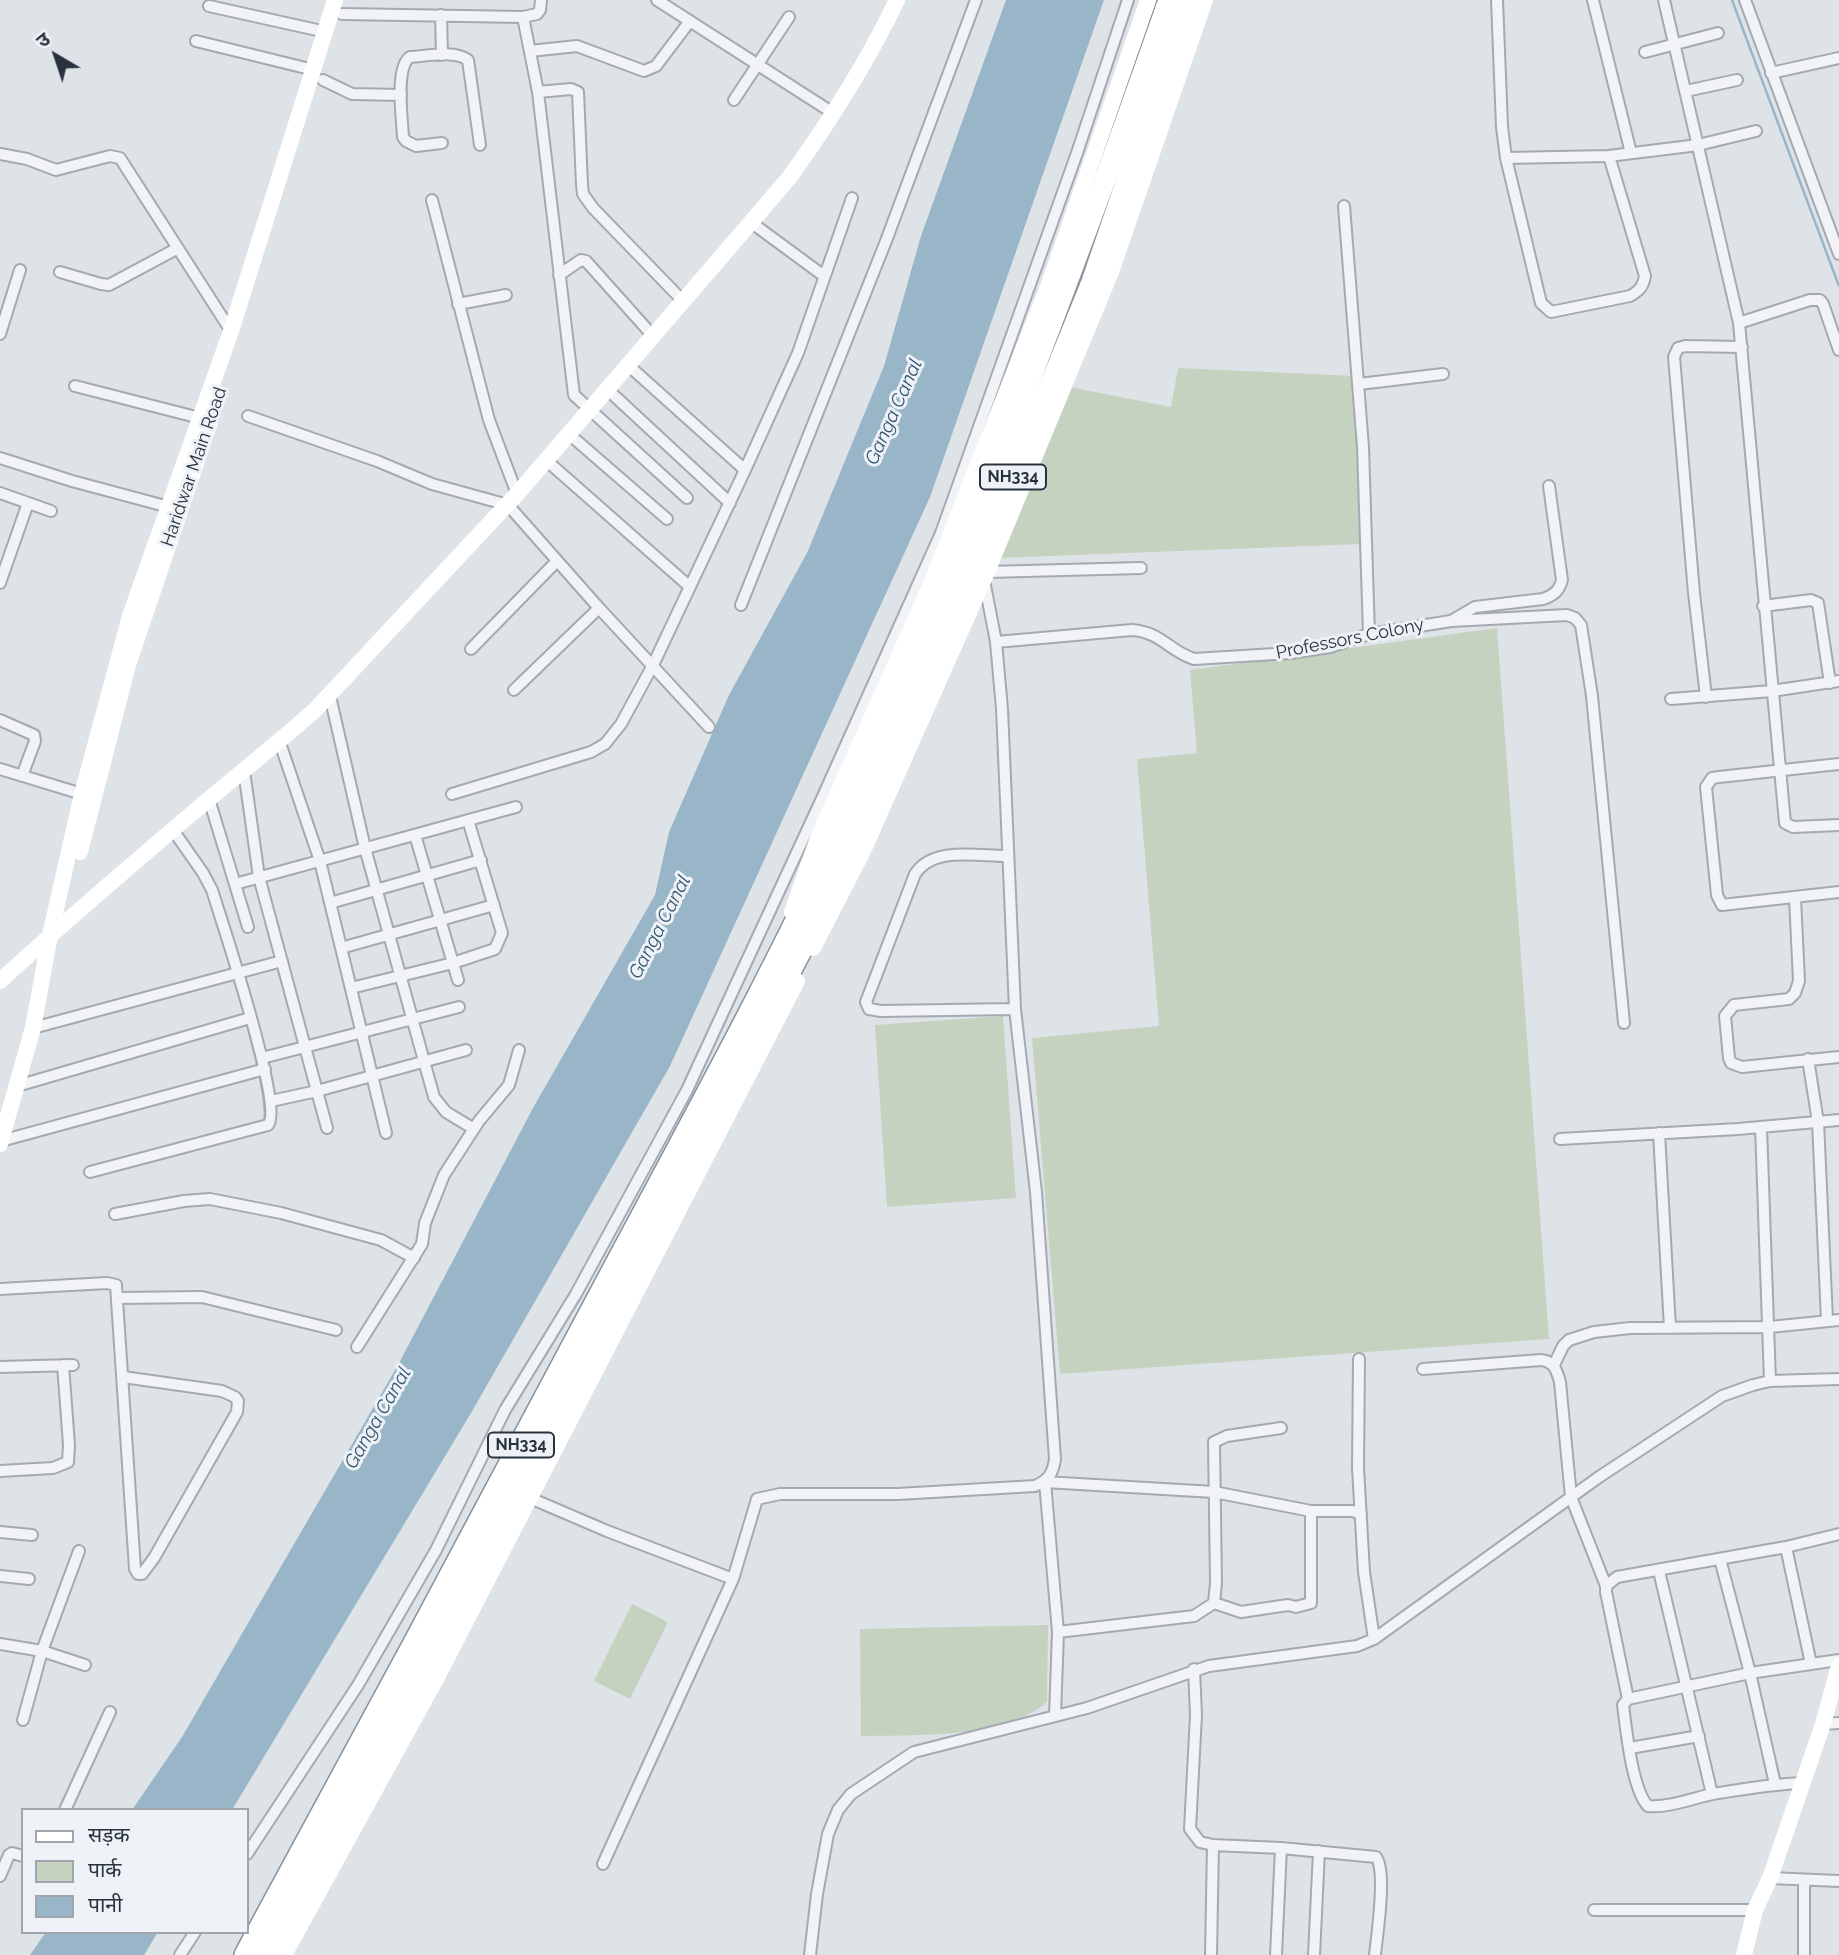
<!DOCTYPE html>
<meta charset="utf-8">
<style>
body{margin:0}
#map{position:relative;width:1839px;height:1955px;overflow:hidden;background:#dee3e8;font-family:Raleway,"Noto Sans Devanagari",sans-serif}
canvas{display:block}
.legend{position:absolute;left:21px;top:1808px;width:228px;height:126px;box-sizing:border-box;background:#eef2f6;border:2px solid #9fa5ad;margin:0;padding:9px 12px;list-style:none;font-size:21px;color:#28323f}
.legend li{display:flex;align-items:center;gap:14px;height:35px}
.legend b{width:35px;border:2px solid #9fa5ad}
.north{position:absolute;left:21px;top:21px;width:70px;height:70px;-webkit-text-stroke:5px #eef2f6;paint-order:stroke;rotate:321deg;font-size:19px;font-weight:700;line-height:28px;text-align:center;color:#28323f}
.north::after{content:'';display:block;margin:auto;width:24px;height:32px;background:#28323f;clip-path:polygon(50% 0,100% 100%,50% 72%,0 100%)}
</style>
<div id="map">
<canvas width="1839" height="1955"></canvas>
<ul class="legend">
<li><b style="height:9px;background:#fff"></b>सड़क</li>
<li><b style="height:19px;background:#c6d2c0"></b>पार्क</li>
<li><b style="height:19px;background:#99b5c8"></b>पानी</li>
</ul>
<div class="north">उ</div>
</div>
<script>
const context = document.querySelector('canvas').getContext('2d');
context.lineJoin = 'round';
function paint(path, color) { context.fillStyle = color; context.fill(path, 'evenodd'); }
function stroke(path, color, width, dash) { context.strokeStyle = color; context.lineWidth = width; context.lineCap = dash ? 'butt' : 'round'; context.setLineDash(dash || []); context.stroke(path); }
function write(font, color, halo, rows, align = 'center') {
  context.font = font + ' Raleway,sans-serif'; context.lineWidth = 6; context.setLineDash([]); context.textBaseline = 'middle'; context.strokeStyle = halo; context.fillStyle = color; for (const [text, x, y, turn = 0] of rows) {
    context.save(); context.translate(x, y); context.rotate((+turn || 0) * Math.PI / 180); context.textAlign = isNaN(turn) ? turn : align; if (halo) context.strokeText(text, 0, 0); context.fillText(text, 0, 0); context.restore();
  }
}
paint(new Path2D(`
 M1178 368 1356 376 1361 544 998 558 1070 387 1171 407Z
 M1497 628 1549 1339 1060 1374 1032 1038 1159 1026 1137 759 1197 753 1190 670Z
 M1003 1016 1016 1198 887 1207 875 1025Z
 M632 1604 668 1622 630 1699 594 1681Z
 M1048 1625 1047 1702C1005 1739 914 1735 861 1736L860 1629Z`), '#c6d2c0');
paint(new Path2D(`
 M1006 0H1104L930 497 670 1066 471 1413 232 1810H132L182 1737 398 1365 533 1108 655 895 669 832 729 695 807 553 884 366 921 236Z
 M46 1932H158L144 1955H30Z`), '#99b5c8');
stroke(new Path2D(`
 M1732 0 1839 286`), '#99b5c8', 2.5);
const street = new Path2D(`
 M657 0 833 113
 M1497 0 1502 127 1506 158 1541 303 1551 312 1630 296C1639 291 1643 287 1645 276L1609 156
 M1593 0 1631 153
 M1664 0 1739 323 1785 823 1793 827 1839 825
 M1745 0 1839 254
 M209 6 326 32
 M342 14 523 17 537 14 540 10 541 0
 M441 15 442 55
 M523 17 538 92 574 395 687 498
 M196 41 314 70
 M530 51 577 46 644 71 656 66 690 21
 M1645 52 1718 33
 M1771 73 1839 58
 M323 80 352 94 401 95
 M1686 91 1737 80
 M538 92 571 89 578 92 582 185 583 194 593 208 683 301
 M734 100 789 17
 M442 143 416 146 406 141 403 137C402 118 395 67 410 57 427 56 454 50 468 60L480 145
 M0 154 27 159 56 170 110 156 120 158 231 331
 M1506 158 1609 156 1698 145 1756 131
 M432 200 489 420 517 494
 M1344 206 1363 447 1369 634
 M752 223 824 276
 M60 272 101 284 109 285 178 248
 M559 275 581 260 586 261 653 336
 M458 304 506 295
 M1739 323 1810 300H1820L1823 304 1839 350
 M0 334 20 270
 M628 365 745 470
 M1359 384 1443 374
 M75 386 200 418
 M607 389 730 503
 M248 416 377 461 432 484 508 505 599 608 709 727
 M569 434 667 519
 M0 458 72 481 169 507
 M546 460 690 587
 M0 493 51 511
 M987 572 1141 568
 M0 583 28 503
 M741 605 886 241 976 0
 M1763 606 1811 600 1818 603 1830 683
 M1451 621 1567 615 1575 618 1581 625 1592 696 1624 1023
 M996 642 1132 630C1161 632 1169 651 1194 659L1291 653 1330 647 1369 634 1451 621 1475 607 1543 599C1554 595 1559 591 1562 580L1549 486
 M471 649 557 561
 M514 690 599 608
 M330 696 365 848 434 1097 446 1112 474 1129
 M1706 697 1694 593 1674 357 1678 348 1685 346 1742 347
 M1671 699 1772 691 1839 681
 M0 720 34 735 35 741 22 776
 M280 743 320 861 386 1133
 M1839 764 1719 777 1712 778 1706 787 1717 895 1722 905 1839 892
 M0 769 82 794
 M244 771 259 877 327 1128
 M452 794 591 752 605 744 621 724 653 665 745 470 798 353 852 198
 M209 799 248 927
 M415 835 458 980
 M1007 856C977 856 933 846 915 874L866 1002 869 1009 881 1011 1015 1009
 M235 884 516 807
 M1795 898 1799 981 1795 993 1789 999 1734 1005 1725 1016 1729 1058 1731 1063 1742 1067 1839 1057
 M330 903 481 860
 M341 948 494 905
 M351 988 453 963 495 949 502 933 468 820
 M33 1028 282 961
 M262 1058 459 1007
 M1808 1059 1818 1122 1827 1320
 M17 1086 250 1018
 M271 1101 317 1091 466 1050
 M1761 1127 1770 1381
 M1659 1133 1670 1328
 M1560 1139 1738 1129 1839 1120
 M1 1141 265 1069
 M90 1172 268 1125C284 1108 222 922 212 890L203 873 173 830
 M115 1214 184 1201 210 1199 281 1213 381 1240 414 1258
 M0 1289 107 1283 116 1285 135 1569 138 1574H142L154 1558 237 1412 238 1401 235 1397 222 1391 123 1377
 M118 1298 202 1297 336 1330
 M357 1347 422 1244 425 1223 444 1175 479 1121 509 1085 519 1050
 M1359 1359 1358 1468 1364 1572 1374 1639
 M1554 1365 1563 1346 1569 1340 1594 1332 1630 1328 1770 1327 1839 1320
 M0 1367 73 1365
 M1423 1369 1541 1360C1554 1361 1557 1371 1560 1382L1571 1497 1606 1586
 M0 1471 53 1468 68 1462 69 1445 63 1365
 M530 1498 607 1531 733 1579
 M0 1532 32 1535
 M1786 1547 1839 1534
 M1720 1559 1750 1673 1775 1784
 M1659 1571 1712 1794
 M0 1576 29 1579
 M1214 1603 1216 1583 1214 1442 1227 1436 1281 1428
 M1058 1632 1194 1616 1214 1603 1241 1612 1288 1605 1296 1607 1311 1603V1511
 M0 1644 42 1651 85 1665
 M1194 1669 1196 1715 1190 1829 1200 1842 1213 1845 1281 1848 1376 1857C1387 1871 1377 1935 1375 1955
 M1628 1699 1606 1592V1586L1617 1577 1786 1547 1811 1664
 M1055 1716 1058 1632 1045 1482 1214 1492 1311 1511H1353L1361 1514
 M23 1720 42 1651 79 1551
 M1823 1724 1839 1723
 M1630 1748 1699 1736
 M1802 1783C1772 1784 1743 1789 1713 1794 1693 1798 1669 1808 1648 1806 1632 1790 1626 1728 1623 1705L1628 1699 1750 1673 1839 1660
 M65 1810 110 1712
 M247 1854 358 1685 436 1550 505 1410 576 1294 687 1090 824 794 941 533 1077 153 1128 0
 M603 1864 733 1579 757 1499 780 1494H898L1035 1486C1049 1480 1053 1473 1055 1459L1036 1192 1015 1009 1002 709 996 642 984 580
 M0 1876 9 1855 12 1853 23 1856
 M1770 1878 1839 1881
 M1804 1881V1955
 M1594 1910H1755
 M180 1955 195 1932
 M810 1955 817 1894 828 1834 838 1810 851 1794 914 1752 1087 1708 1209 1666 1357 1646 1374 1639 1599 1477 1722 1396 1753 1385 1770 1381 1839 1379
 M1211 1955 1213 1845
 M1276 1955 1281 1848
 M1314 1955 1319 1851`);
const highway = new Path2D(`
 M245 1955C374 1719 500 1483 626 1245 699 1108 774 971 840 829 965 560 1071 280 1169 0
 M266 1955 517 1494 806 941 976 569 1092 282 1189 0`);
stroke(street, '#a4aab2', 14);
stroke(highway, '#86929e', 24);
stroke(street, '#f1f3f6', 10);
stroke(new Path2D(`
 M80 852 128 665 210 422
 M792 912 819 835 929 589 1049 284 1148 0
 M813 948 863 851 987 572 1111 272 1205 0
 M0 981C68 919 138 859 209 799 244 770 280 741 315 710L517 494 789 178C830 121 867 63 897 0
 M0 1144 33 1028 50 935 82 794 130 616 231 331 335 0
 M284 1955 435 1681 797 981
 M1744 1955 1755 1910 1770 1878 1823 1724 1839 1666`), '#fff', 16);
stroke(highway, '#fff', 21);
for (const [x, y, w] of [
 [1013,477,66],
 [521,1445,66]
]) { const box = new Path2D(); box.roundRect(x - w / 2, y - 12.5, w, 25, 5); context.fillStyle = '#eef2f6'; context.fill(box); stroke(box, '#28323f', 2); }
write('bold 16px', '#28323f', null, [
 ["NH334",1013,477],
 ["NH334",521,1445]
]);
write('18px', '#28323f', '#eef2f6', [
 ["Haridwar Main Road",194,467,-71],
 ["Professors Colony",1350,639,-11]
]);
write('italic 19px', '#325573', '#eef2f6', [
 ["Ganga Canal",894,412,-66],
 ["Ganga Canal",660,927,-63],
 ["Ganga Canal",378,1418,-60]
]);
</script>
